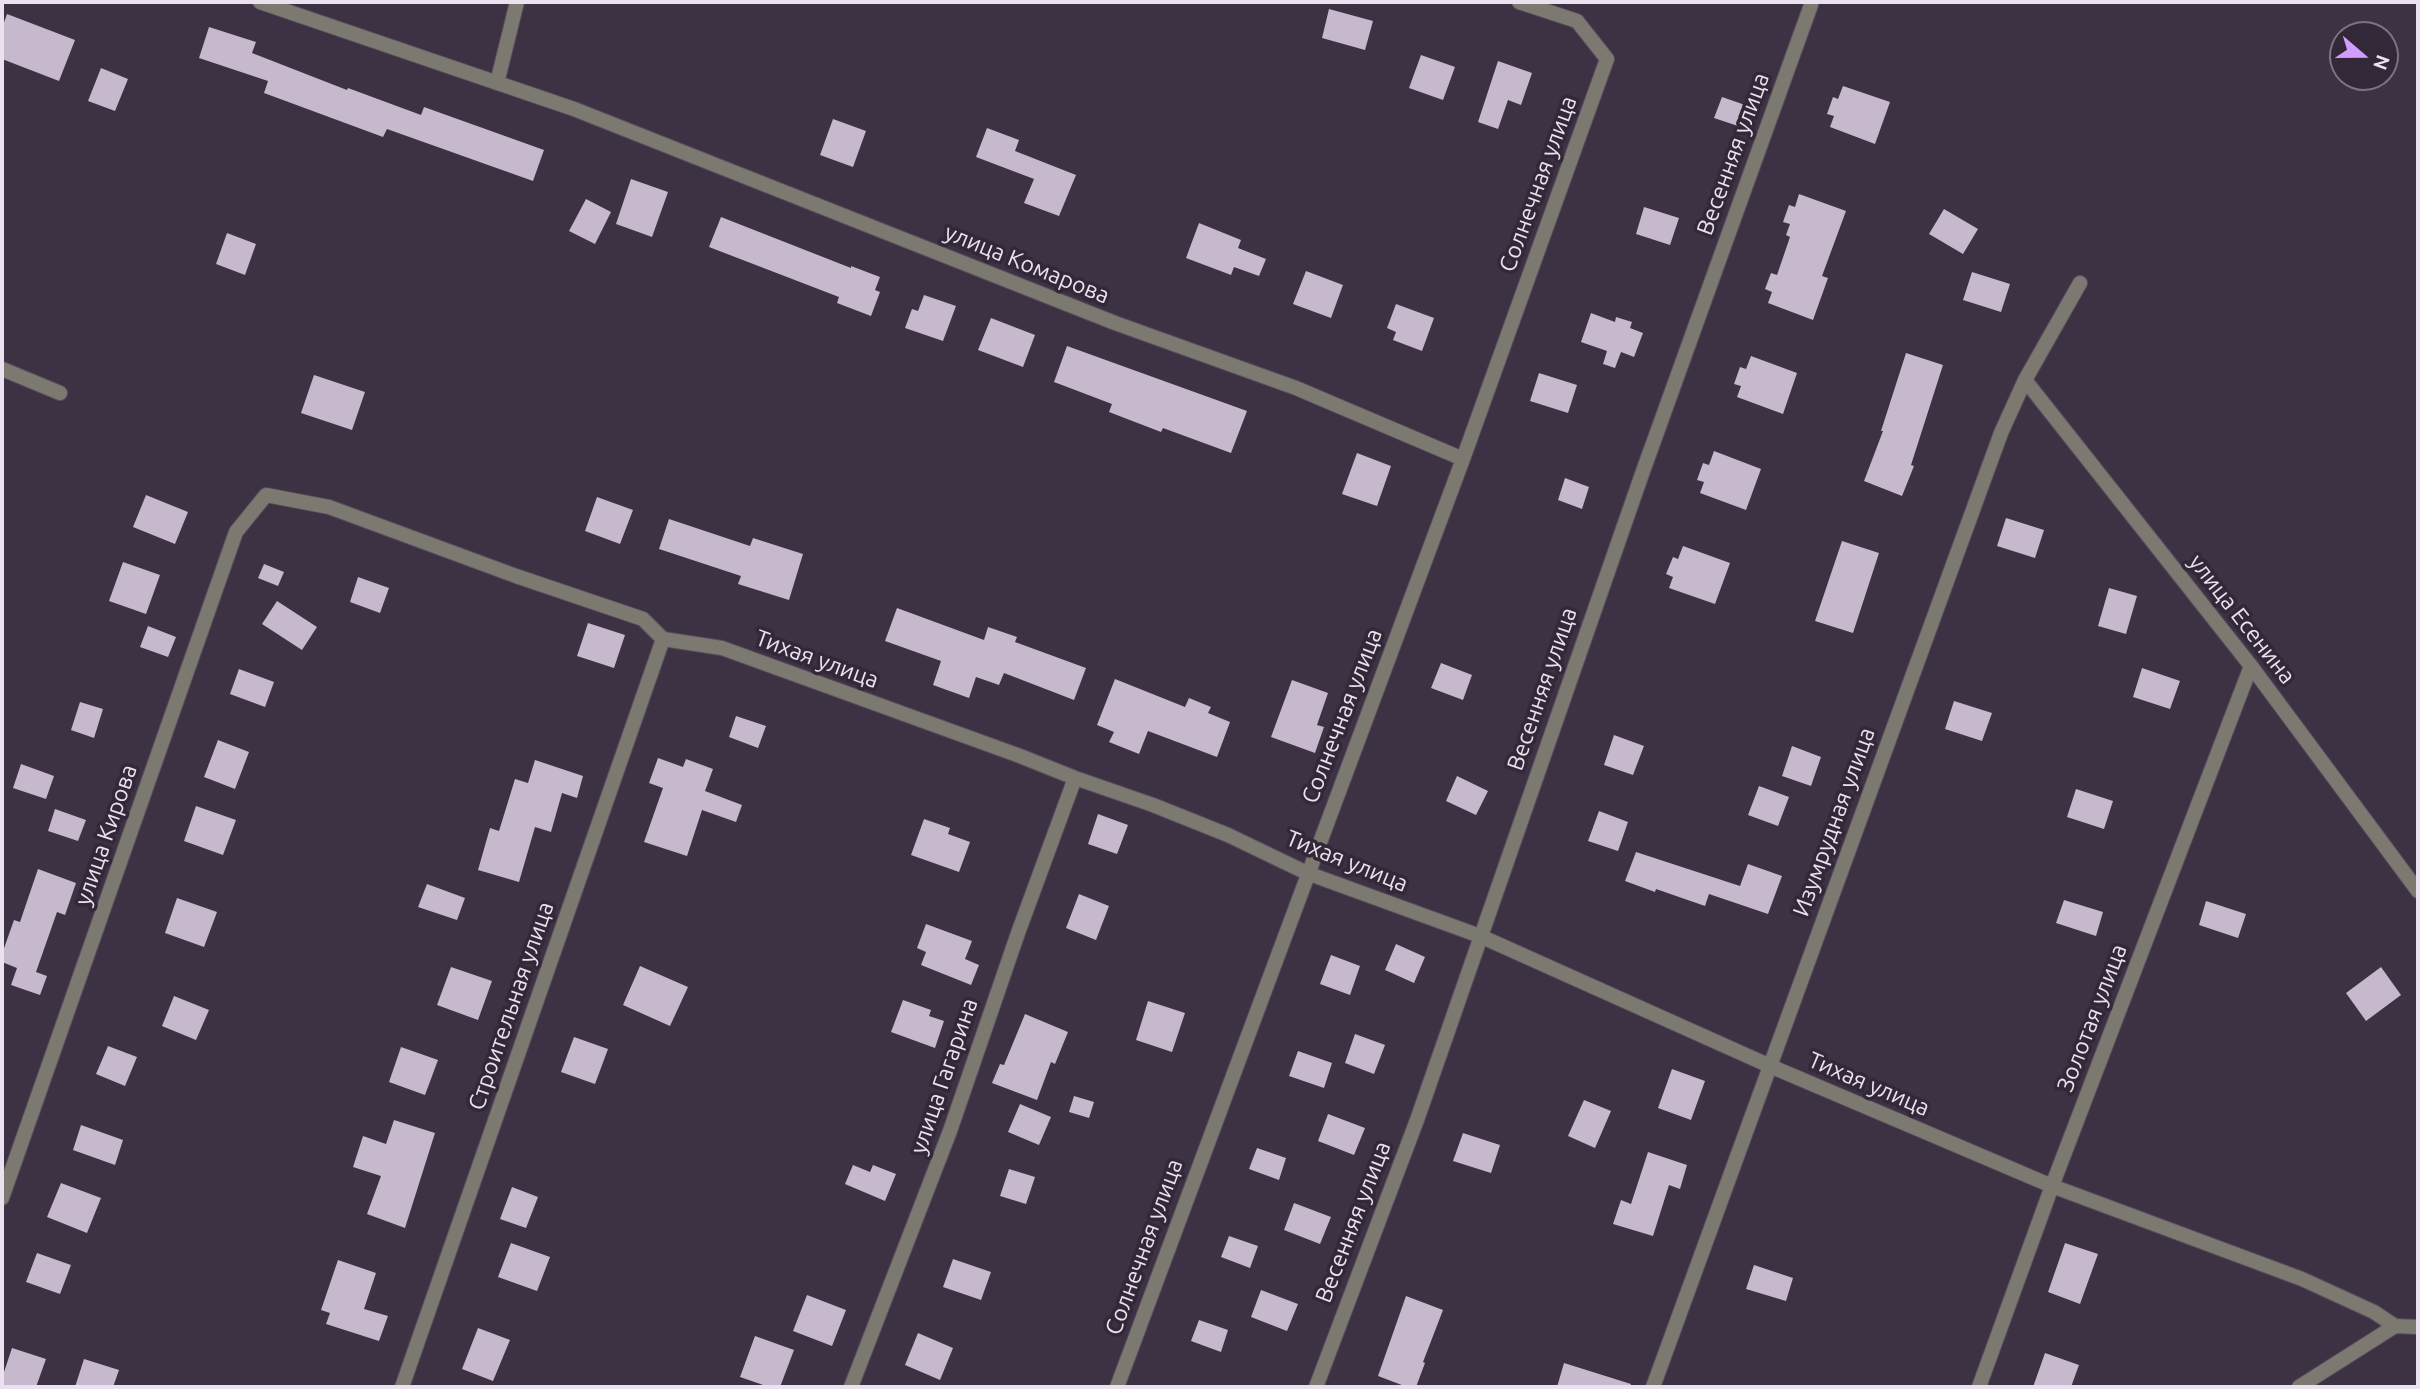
<!DOCTYPE html>
<meta charset="utf-8">
<style>
body{margin:0}
#map{position:relative;width:2420px;height:1389px;overflow:hidden;background:#3d3243;font-family:Ubuntu,sans-serif}
canvas{display:block}
.frame{position:absolute;inset:0;border:4px solid #eae2ee;pointer-events:none}
.north{position:absolute;left:2329px;top:21px;width:70px;height:70px;box-sizing:border-box;background:#332838;border:2px solid #7c7281;border-radius:50%;rotate:110deg;font-size:19px;font-weight:700;line-height:28px;text-align:center;color:#eae2ee}
.north::after{content:'';display:block;margin:auto;width:24px;height:32px;background:#d19dfe;clip-path:polygon(50% 0,100% 100%,50% 72%,0 100%)}
</style>
<div id="map">
<canvas width="2420" height="1389"></canvas>
<div class="frame"></div>
<div class="north">N</div>
</div>
<script>
const context = document.querySelector('canvas').getContext('2d');
context.lineJoin = 'round';
function paint(path, color) { context.fillStyle = color; context.fill(path, 'evenodd'); }
function stroke(path, color, width, dash) { context.strokeStyle = color; context.lineWidth = width; context.lineCap = dash ? 'butt' : 'round'; context.setLineDash(dash || []); context.stroke(path); }
function write(font, color, halo, rows, align = 'center') {
  context.font = font + ' Ubuntu,sans-serif'; context.lineWidth = 7; context.setLineDash([]); context.textBaseline = 'middle'; context.strokeStyle = halo; context.fillStyle = color; for (const [text, x, y, turn = 0] of rows) {
    context.save(); context.translate(x, y); context.rotate((+turn || 0) * Math.PI / 180); context.textAlign = isNaN(turn) ? turn : align; if (halo) context.strokeText(text, 0, 0); context.fillText(text, 0, 0); context.restore();
  }
}
paint(new Path2D(`
 M1329 9 1373 21 1365 50 1322 38Z
 M7 14 75 40 59 81 2 59V28Z
 M209 27 256 42 252 53 347 90 348 88 421 115 424 107 544 150 533 181 387 129 383 137 264 93 268 81 199 58Z
 M1421 55 1455 67 1443 100 1409 88Z
 M1498 61 1532 73 1521 105 1508 100 1498 129 1478 122Z
 M101 68 128 79 115 111 88 101Z
 M1843 86 1890 102 1875 144 1830 127 1834 116 1827 114 1833 97 1838 99Z
 M1722 97 1748 106 1741 127 1714 118Z
 M833 119 866 131 853 167 820 155Z
 M987 128 1019 140 1015 151 1076 175 1059 216 1024 203 1034 179 976 157Z
 M631 179 668 192 652 237 616 224Z
 M1799 194 1846 211 1822 276 1828 278 1813 320 1768 303 1772 292 1765 289 1771 273 1777 275 1790 237 1786 235 1790 224 1783 222 1789 205 1795 207Z
 M586 199 611 212 595 244 569 231Z
 M1644 207 1679 218 1670 245 1636 234Z
 M1944 209 1978 229 1963 254 1929 234Z
 M721 217 851 268V266L880 277 875 290 880 292 871 316 837 303 839 297 709 247Z
 M1199 223 1241 240 1238 248 1266 259 1259 276 1234 267 1231 275 1186 258Z
 M227 233 256 244 245 275 216 264Z
 M1306 271 1343 285 1331 318 1293 304Z
 M1972 272 2010 284 2001 312 1963 300Z
 M924 295 956 306 943 341 905 328 912 309 918 311Z
 M1396 304 1434 318 1422 351 1393 340 1396 332 1387 328Z
 M1591 313 1615 322 1616 317 1632 322 1630 328 1643 333 1634 357 1621 352 1615 368 1603 364 1607 351 1581 342Z
 M991 318 1035 335 1023 367 978 350Z
 M1067 346 1247 411 1231 453 1163 428 1161 432 1109 412 1112 404 1054 382Z
 M1906 353 1943 365 1911 465 1914 466 1902 496 1864 481 1883 431H1881Z
 M1751 356 1797 373 1783 414 1737 397 1741 386 1734 384 1740 367 1746 369Z
 M1539 373 1577 385 1568 413 1530 401Z
 M314 375 365 392 352 430 301 413Z
 M1714 451 1761 469 1746 510 1700 493 1704 482 1697 480 1703 463 1709 465Z
 M1357 453 1391 466 1377 506 1342 494Z
 M1565 478 1589 487 1582 509 1558 500Z
 M146 495 188 512 175 544 133 527Z
 M597 497 633 510 620 544 585 531Z
 M2006 518 2044 530 2035 558 1997 546Z
 M669 519 750 546 753 538 803 554 789 600 738 584 741 576 659 549Z
 M1842 541 1879 553 1853 633 1815 621Z
 M1683 546 1730 563 1715 604 1669 588 1673 577 1666 574 1673 557 1678 559Z
 M123 562 160 575 146 614 109 601Z
 M264 564 284 572 278 586 258 578Z
 M358 577 389 588 380 613 350 602Z
 M2109 588 2137 596 2126 634 2098 626Z
 M277 601 317 627 302 650 262 624Z
 M897 608 984 640 988 627 1017 637 1015 642 1086 668 1074 700 1004 673 999 685 976 677 969 698 933 685 941 661 885 641Z
 M588 623 625 635 614 668 577 656Z
 M148 626 176 637 168 657 140 647Z
 M1441 663 1472 675 1463 700 1431 688Z
 M2142 668 2180 681 2170 709 2133 697Z
 M239 669 274 682 265 707 230 694Z
 M1115 679 1185 707 1189 698 1211 707 1208 713 1230 722 1217 757 1148 731 1139 754 1109 742 1114 732 1097 725Z
 M1292 680 1328 693 1317 725 1324 727 1315 753 1271 737Z
 M1954 701 1992 713 1982 741 1945 729Z
 M80 702 103 709 94 738 71 730Z
 M736 716 766 726 758 748 729 737Z
 M1614 735 1644 746 1633 775 1604 765Z
 M218 740 249 752 235 789 204 777Z
 M1792 746 1821 757 1811 786 1782 776Z
 M658 758 683 767 686 759 713 769 705 791 742 805 736 822 702 810 687 856 644 842 663 788 649 783Z
 M535 760 583 776 577 798 562 793 551 832 535 827 519 882 478 870 490 828 499 831 515 779 528 783Z
 M21 764 54 776 46 799 13 788Z
 M1457 776 1488 791 1476 815 1446 801Z
 M1759 786 1789 797 1778 826 1748 815Z
 M2076 789 2113 801 2104 829 2067 817Z
 M196 806 236 820 223 855 184 841Z
 M55 809 86 820 78 841 48 831Z
 M1599 811 1628 822 1618 851 1588 841Z
 M1098 814 1128 825 1117 854 1088 844Z
 M924 819 950 828 948 834 970 842 959 872 911 855Z
 M1636 852 1740 886 1748 864 1782 876 1768 914 1709 894 1705 906 1656 889 1655 892 1625 881Z
 M38 869 76 883 65 915 57 912 36 972 47 976 40 995 11 985 17 968 2 962V954L14 920 20 922Z
 M427 884 465 898 457 920 418 907Z
 M1079 894 1109 906 1096 940 1066 928Z
 M177 898 217 912 204 947 165 933Z
 M2064 900 2103 912 2096 936 2056 923Z
 M2206 901 2246 914 2238 938 2199 925Z
 M926 924 972 941 965 959 979 965 971 985 921 965 926 952 917 948Z
 M1396 944 1425 957 1414 983 1385 970Z
 M1331 955 1360 966 1350 995 1320 984Z
 M640 966 688 987 670 1026 623 1005Z
 M451 967 492 981 478 1020 437 1005Z
 M2381 967 2401 995 2366 1021 2346 993Z
 M174 996 209 1010 196 1040 162 1026Z
 M903 1000 931 1010 929 1016 944 1021 935 1048 891 1032Z
 M1148 1001 1185 1013 1172 1052 1136 1040Z
 M1025 1014 1068 1032 1055 1064 1051 1062 1037 1100 992 1083 1000 1064 1004 1065Z
 M1355 1034 1385 1045 1374 1074 1345 1063Z
 M574 1037 608 1049 595 1084 561 1072Z
 M108 1046 137 1057 125 1086 96 1074Z
 M401 1047 438 1060 425 1095 389 1082Z
 M1298 1051 1332 1063 1324 1088 1289 1076Z
 M1672 1069 1705 1081 1691 1120 1658 1108Z
 M1074 1096 1094 1102 1089 1118 1069 1112Z
 M1584 1100 1611 1111 1595 1148 1568 1136Z
 M1020 1104 1051 1117 1039 1145 1008 1132Z
 M1328 1114 1365 1128 1354 1155 1318 1141Z
 M394 1120 435 1133 405 1228 367 1214 381 1176 353 1167 363 1136 386 1144Z
 M81 1125 123 1140 115 1165 73 1150Z
 M1463 1133 1500 1145 1491 1173 1453 1161Z
 M1257 1148 1286 1158 1279 1180 1249 1169Z
 M1648 1152 1687 1165 1680 1189 1669 1185 1653 1236 1613 1224 1621 1200 1631 1204Z
 M853 1165 870 1172 873 1165 896 1174 885 1201 845 1184Z
 M1009 1169 1035 1177 1026 1204 1000 1196Z
 M61 1183 101 1198 87 1233 47 1217Z
 M512 1187 538 1197 526 1228 500 1219Z
 M1294 1203 1331 1217 1320 1244 1284 1230Z
 M1229 1236 1258 1246 1250 1268 1221 1257Z
 M511 1243 550 1257 537 1291 498 1277Z
 M2065 1243 2098 1254 2080 1304 2048 1292Z
 M37 1253 71 1265 60 1294 26 1282Z
 M953 1259 991 1272 981 1300 943 1287Z
 M338 1260 376 1273 364 1309 388 1316 379 1341 326 1324 330 1313 321 1310Z
 M1754 1265 1793 1278 1786 1301 1746 1289Z
 M1261 1290 1298 1304 1287 1331 1251 1317Z
 M807 1295 846 1310 832 1346 793 1331Z
 M1406 1296 1443 1310 1423 1362 1425 1363 1416 1387H1407L1378 1376Z
 M1199 1320 1228 1330 1221 1352 1191 1341Z
 M478 1328 510 1340 493 1381 462 1369Z
 M918 1333 953 1348 940 1380 905 1365Z
 M755 1336 794 1350 780 1387H769L740 1377Z
 M12 1348 46 1359 36 1387H9L2 1385V1378Z
 M2045 1353 2079 1365 2071 1387H2033Z
 M84 1359 119 1370 113 1387H75Z
 M1564 1363 1631 1384 1630 1387H1557Z`), '#c6b8cd');
const minor = new Path2D(`
 M260 2 574 109 1115 323 1296 388 1463 459
 M497 83 517 2
 M2 369 60 393
 M2025 380 2251 666 2418 891
 M2 1198 236 532 266 495 329 507 516 576 643 619 663 639 722 648 1020 756 1075 778 1153 805 1228 835 1307 873 1480 936 1770 1066 2052 1186 2302 1279 2374 1312 2395 1326
 M402 1387 663 639
 M851 1387 950 1131 1018 933 1075 778
 M1117 1387 1463 459 1607 59 1577 21 1519 2
 M1316 1387 1417 1120 1642 474 1811 5
 M1653 1387 2001 433 2025 380 2080 283
 M1979 1387 2052 1186 2251 666
 M2299 1387 2395 1326 2418 1327`);
stroke(minor, '#594e5e', 16);
stroke(minor, '#7c7970', 14);
write('23px', '#eae2ee', '#332838', [
 ["Весенняя улица",1733,154,-70],
 ["Солнечная улица",1538,184,-70],
 ["улица Комарова",1027,264,22],
 ["улица Есенина",2242,619,52],
 ["Тихая улица",817,659,20],
 ["Весенняя улица",1542,689,-71],
 ["Солнечная улица",1342,716,-69],
 ["Изумрудная улица",1834,822,-70],
 ["улица Кирова",106,835,-71],
 ["Тихая улица",1347,861,22],
 ["Строительная улица",511,1006,-71],
 ["Золотая улица",2092,1018,-69],
 ["улица Гагарина",944,1076,-71],
 ["Тихая улица",1869,1084,23],
 ["Весенняя улица",1353,1222,-69],
 ["Солнечная улица",1144,1247,-70]
]);
</script>
